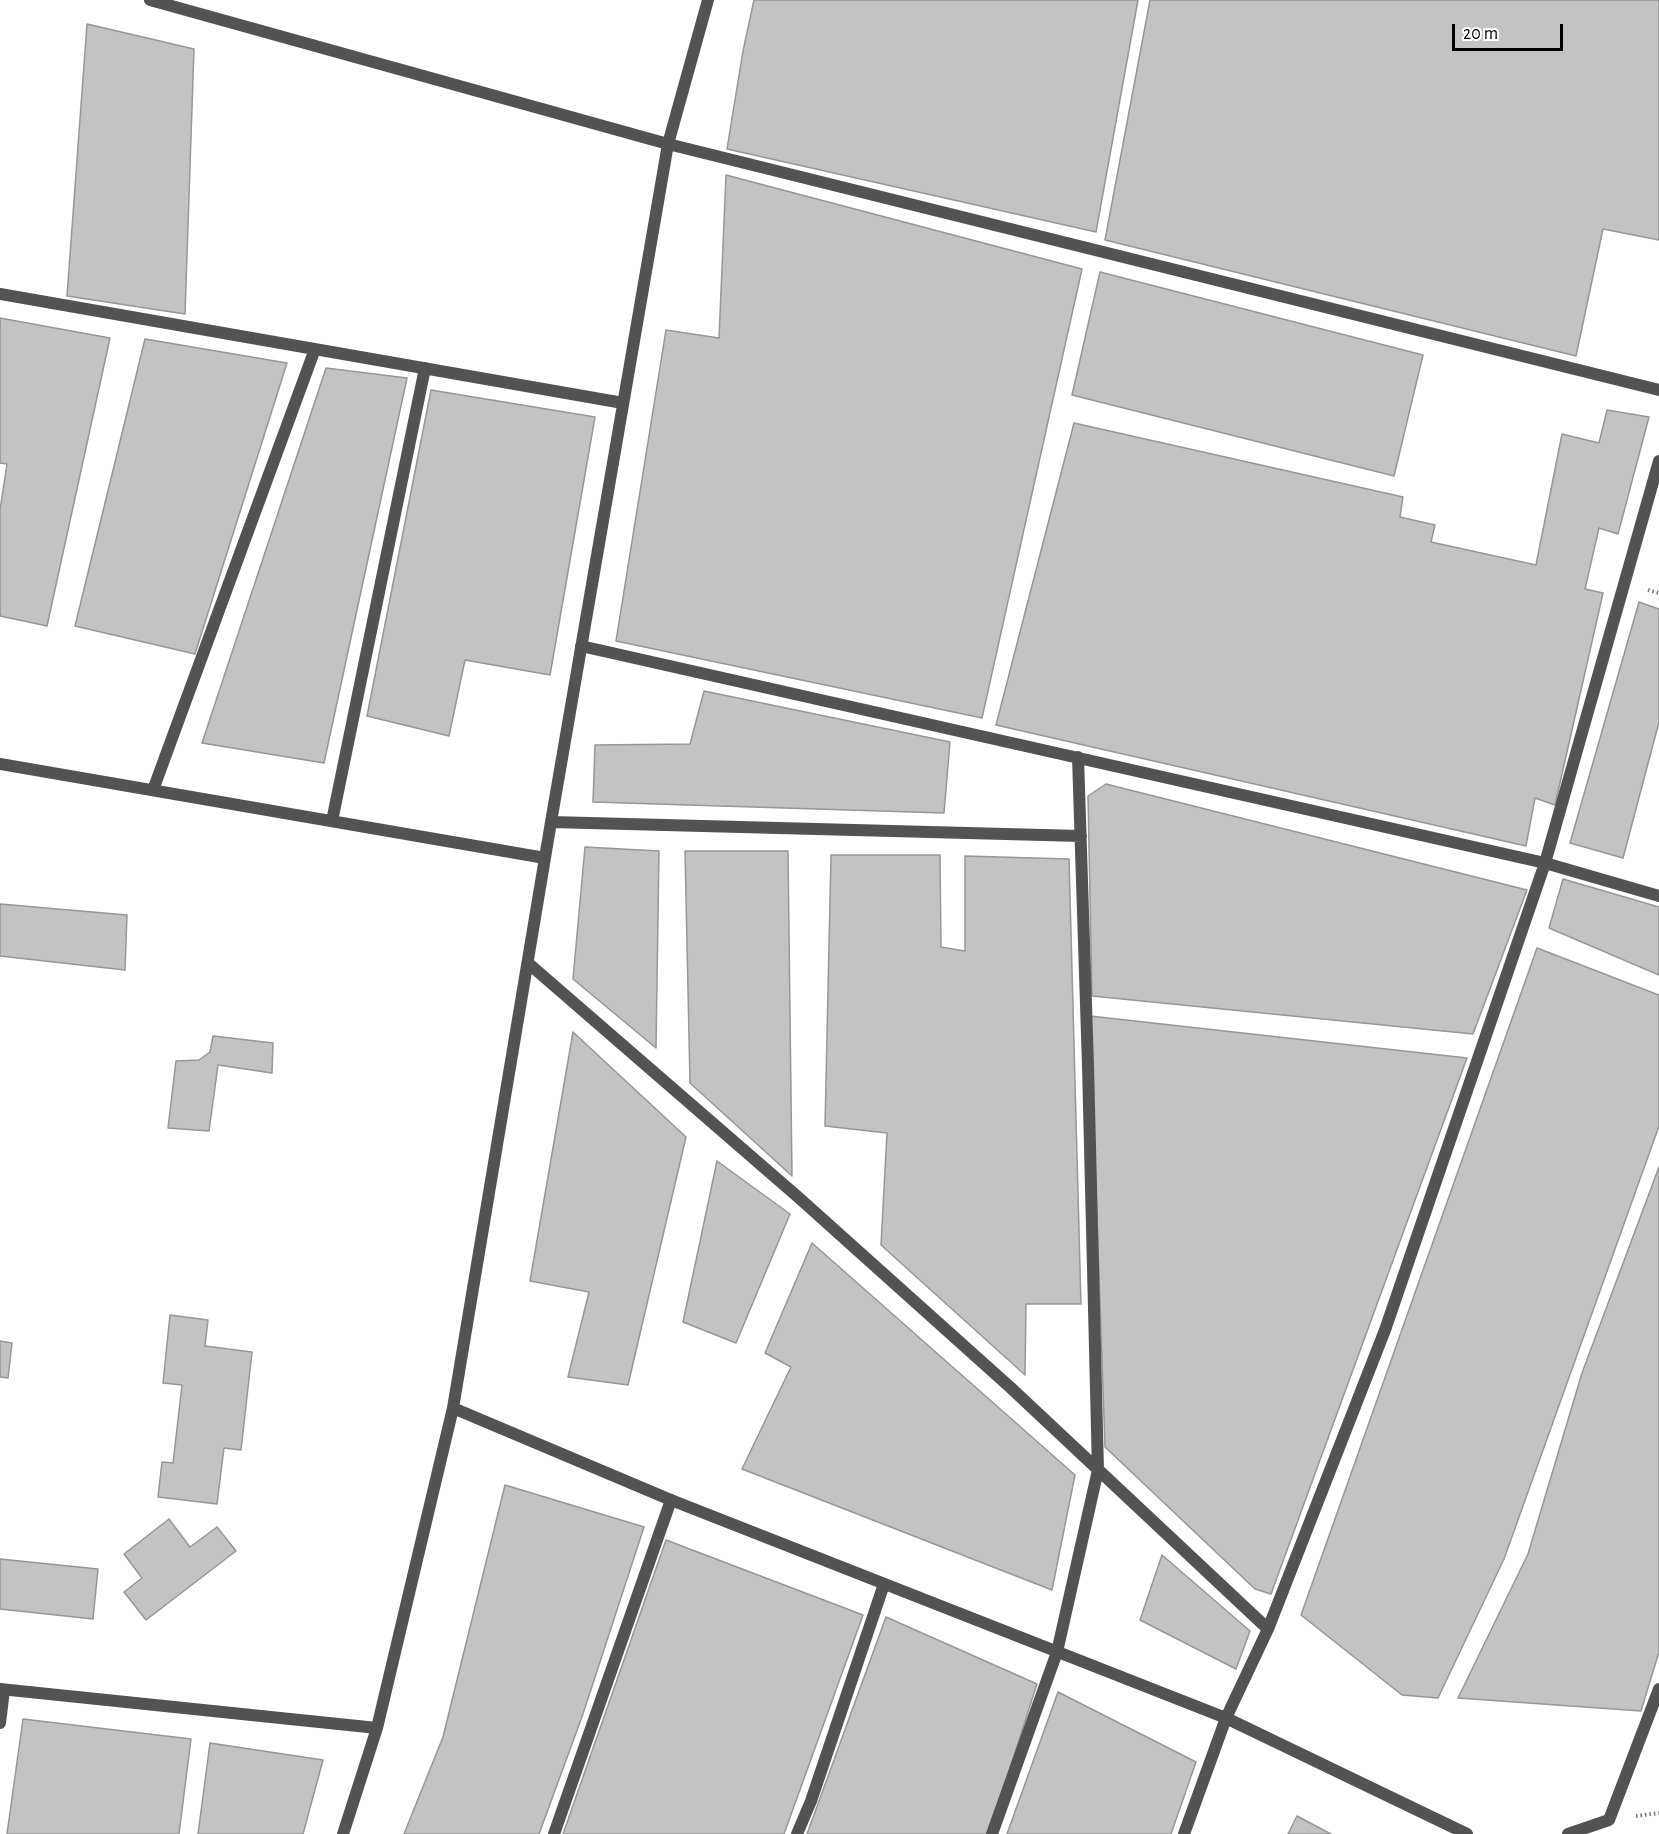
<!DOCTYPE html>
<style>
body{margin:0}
#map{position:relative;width:1659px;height:1834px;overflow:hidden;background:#fff;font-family:"Alegreya Sans",sans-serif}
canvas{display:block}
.scale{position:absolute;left:1452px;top:24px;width:111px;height:27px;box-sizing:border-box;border:3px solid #000;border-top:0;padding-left:8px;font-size:18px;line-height:21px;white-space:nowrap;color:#000;-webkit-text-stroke:4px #fff;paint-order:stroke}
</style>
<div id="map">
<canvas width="1659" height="1834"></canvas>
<div class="scale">20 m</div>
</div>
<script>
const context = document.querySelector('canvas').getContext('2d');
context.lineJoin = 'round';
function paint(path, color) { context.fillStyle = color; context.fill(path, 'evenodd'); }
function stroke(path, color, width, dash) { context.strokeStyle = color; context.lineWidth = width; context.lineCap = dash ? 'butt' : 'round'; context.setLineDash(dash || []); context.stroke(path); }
const building = new Path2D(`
 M754 0H1138L1096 232 727 149 743 51Z
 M1150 0H1659V240L1603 229 1576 356 1105 240Z
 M87 24 194 49 185 314 67 296Z
 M726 175 1082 269 982 718 616 641 666 330 719 338Z
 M1100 272 1423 355 1394 476 1072 395Z
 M0 318 110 338 47 626 0 616V510L7 464 0 463Z
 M145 339 287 363 195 654 75 626Z
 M326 368 407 378 324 763 202 743Z
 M431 390 595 417 550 675 465 660 449 736 367 716Z
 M1607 410 1649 417 1618 534 1599 528 1585 589 1603 593 1555 805 1535 798 1526 846 996 725 1074 423 1403 497 1400 517 1435 525 1431 542 1536 565 1562 434 1599 443Z
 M1639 602 1659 609V722L1623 858 1570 843Z
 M704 691 950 742 944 813 593 802 595 745 690 744Z
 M1106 784 1527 890 1473 1034 1092 996 1088 796Z
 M585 847 659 851 656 1048 573 979Z
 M685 851H788L792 1176 690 1083Z
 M831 855H940L941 947 965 951V856L1069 859 1081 1304H1026L1025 1375 881 1245 887 1133 825 1126Z
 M1563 879 1659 907V975L1549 928Z
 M0 904 127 915 125 970 0 956Z
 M1537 948 1659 995V1126L1504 1559 1438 1698 1402 1695 1301 1615Z
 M1090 1016 1467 1058 1271 1594 1255 1589 1105 1447Z
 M573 1032 686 1137 628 1385 568 1377 589 1292 530 1281Z
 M213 1036 273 1043 272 1073 218 1065 209 1131 168 1128 176 1061 199 1060 210 1052Z
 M717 1161 790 1214 736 1343 683 1322Z
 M1659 1167V1652L1641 1711 1458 1698 1528 1554 1582 1373Z
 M812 1243 1075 1475 1052 1590 742 1469 791 1367 765 1353Z
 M170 1315 208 1320 205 1346 252 1352 241 1450 224 1448 217 1504 158 1497 162 1462 173 1463 182 1385 163 1383Z
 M0 1341 12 1343 8 1378 0 1377Z
 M505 1485 644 1527 583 1714 539 1834H404L443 1737Z
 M169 1519 190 1547 217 1527 236 1551 146 1620 124 1592 142 1578 124 1554Z
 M666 1540 863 1615 784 1834H563Z
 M1162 1555 1250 1631 1236 1669 1140 1620Z
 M0 1559 98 1569 93 1619 0 1609Z
 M886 1617 1037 1684 989 1834H807Z
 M1058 1692 1196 1762 1171 1834H1007Z
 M23 1719 191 1739 179 1834H7Z
 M210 1743 323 1760 303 1834H198Z
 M1297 1816 1331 1834H1288Z`);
paint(building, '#c3c3c3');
stroke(building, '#979797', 1.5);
stroke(new Path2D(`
 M1648 590 1659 593
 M1636 1816 1659 1813`), '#757575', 4, [1.5, 3]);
stroke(new Path2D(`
 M0 1723 4 1690
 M554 1834 671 1500
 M797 1834 811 1801 884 1584
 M992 1834 1057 1652
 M1184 1834 1226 1718 1467 1834`), '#535353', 12);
stroke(new Path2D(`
 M150 0 668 144 551 822 453 1408 377 1728 343 1834
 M708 0 668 144 1659 390
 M0 294 623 403
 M1659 461 1545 863 1659 896
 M0 764 545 858
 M153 790 315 349
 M332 821 425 368
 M551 822 1081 836
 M528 963 798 1197 1011 1388 1268 1629
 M453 1408 671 1500 1226 1718 1268 1629 1385 1330 1545 863 581 646
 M1057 1652 1098 1470 1088 1066 1078 757
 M0 1689 377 1728
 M1568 1834 1609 1820 1659 1689`), '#535353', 12);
</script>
